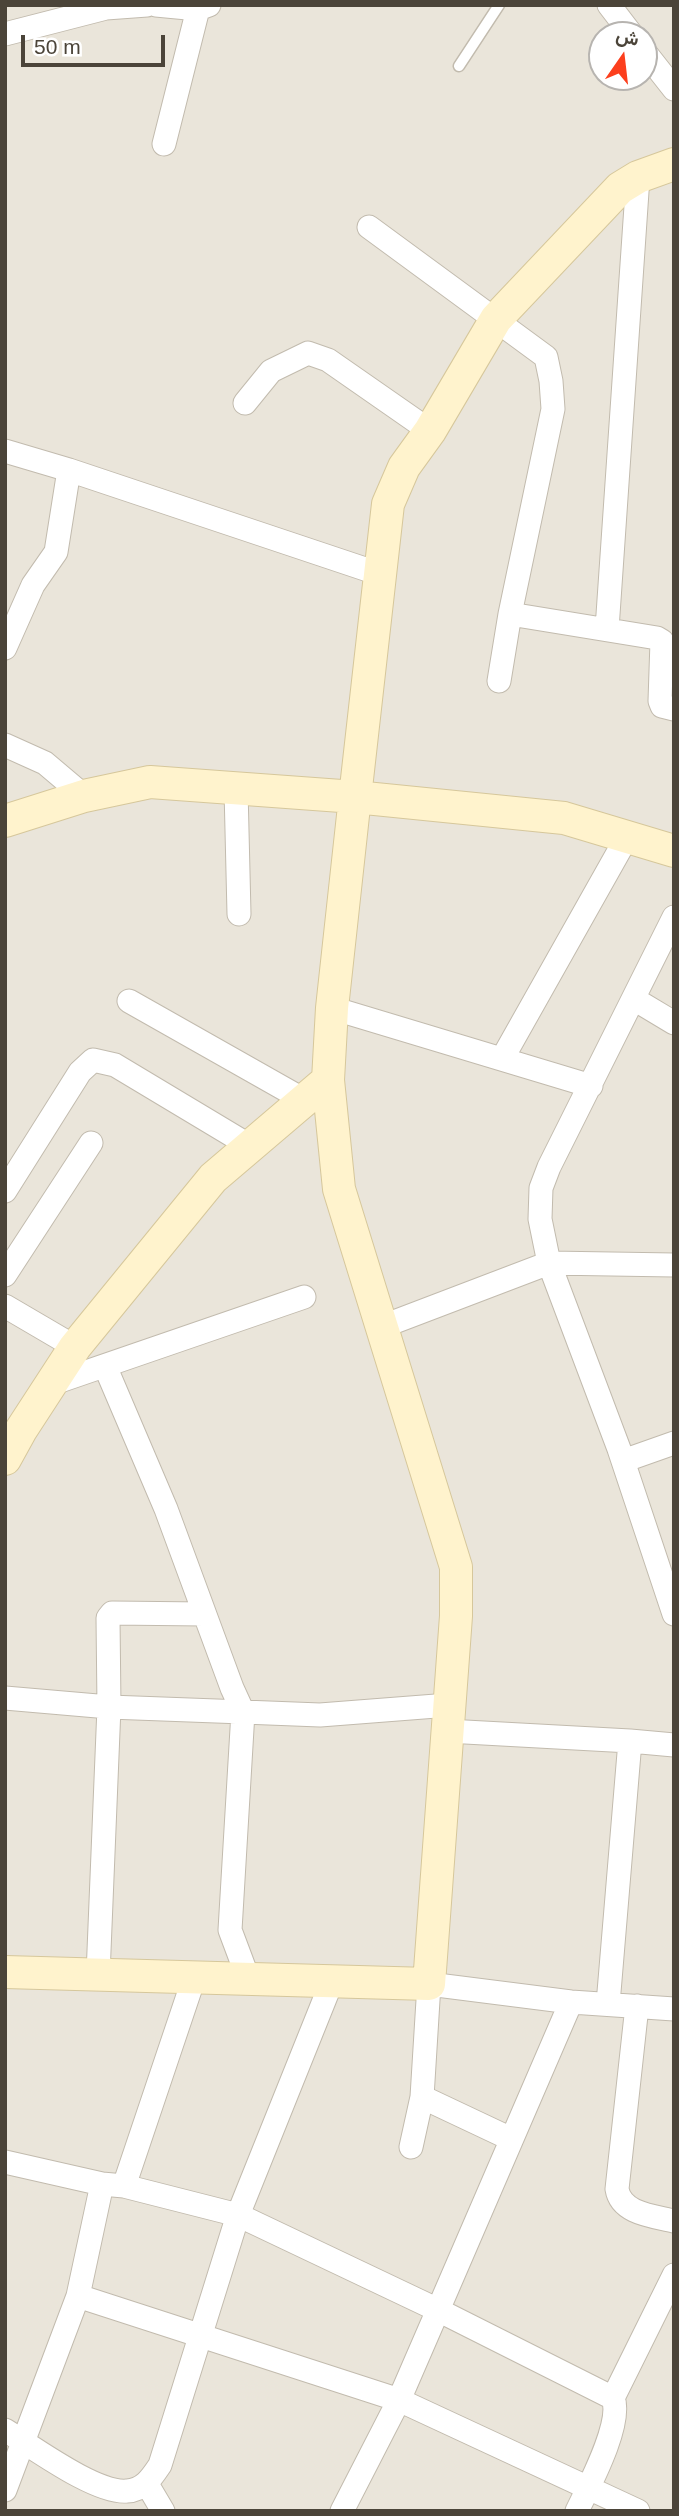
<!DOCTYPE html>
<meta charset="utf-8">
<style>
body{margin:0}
#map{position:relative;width:679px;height:2516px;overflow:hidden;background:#f6f3ec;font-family:Helvetica,Vazirmatn,sans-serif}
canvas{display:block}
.frame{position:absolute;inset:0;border:7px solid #4b4439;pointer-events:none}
.north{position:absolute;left:588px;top:21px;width:70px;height:70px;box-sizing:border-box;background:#fff;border:2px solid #b7b4b0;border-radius:50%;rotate:14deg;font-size:19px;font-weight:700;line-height:28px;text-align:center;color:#4b4439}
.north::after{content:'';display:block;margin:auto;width:24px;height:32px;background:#fc3f1d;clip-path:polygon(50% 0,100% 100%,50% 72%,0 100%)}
.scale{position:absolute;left:21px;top:35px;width:144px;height:32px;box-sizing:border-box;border:4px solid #4b4439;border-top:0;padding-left:9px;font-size:21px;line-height:24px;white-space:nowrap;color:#4b4439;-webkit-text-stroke:5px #fff;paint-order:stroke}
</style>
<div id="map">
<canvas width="679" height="2516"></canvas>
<div class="frame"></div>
<div class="north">ش</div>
<div class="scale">50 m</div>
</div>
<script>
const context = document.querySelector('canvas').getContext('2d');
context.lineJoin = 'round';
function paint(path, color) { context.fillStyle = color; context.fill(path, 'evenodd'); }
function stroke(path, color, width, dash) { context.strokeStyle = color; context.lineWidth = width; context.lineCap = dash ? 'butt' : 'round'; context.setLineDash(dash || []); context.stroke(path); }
paint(new Path2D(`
 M5 5H674V2511H5ZM602 35H644V77H602Z`), '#eae5da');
const lane = new Path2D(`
 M459 66 499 5`);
const street = new Path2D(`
 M156 5 198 9 209 5
 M609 5 632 35
 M5 34 106 8 147 5
 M644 51 674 89
 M164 144 198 9
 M369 227 546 357 551 381 553 409 510 614 499 681
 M245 403 271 371 308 353 328 360 430 431
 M5 451 69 470 380 574
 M510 614 657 638 662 641 660 701 662 706 674 709
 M607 629 638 177
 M5 648 33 585 56 552 69 470
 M5 745 45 763 84 796
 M236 789 239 914
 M674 917 549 1167 541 1188 540 1219 549 1263 619 1449 674 1614
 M634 999 674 1023
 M129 1001 304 1100
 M332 1008 591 1086
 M502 1059 627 837
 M5 1191 80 1072 93 1060 115 1065 250 1146
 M5 1275 91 1143
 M5 1306 75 1347
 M381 1327 549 1263 674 1265
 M51 1384 304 1297
 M623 1461 674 1443
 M5 1698 109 1707 243 1712 232 1688 166 1509 105 1366
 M447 1731 630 1741 608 2004
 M630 1741 674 1745
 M98 1975 109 1707 108 1618 112 1613 204 1614
 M248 1978 230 1930 243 1712 320 1715 449 1705
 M571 2002 438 2310 613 2398 674 2275
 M637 2006 617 2189C621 2214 654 2216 674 2221
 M511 2139 422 2097 429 1984 571 2002 674 2009
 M411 2147 422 2097
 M5 2162 102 2184 124 2186 238 2215 438 2310 399 2400 638 2511
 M102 2184 78 2296 399 2400 342 2511
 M124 2186 194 1978
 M5 2430C33 2447 96 2494 127 2491 144 2490 152 2477 160 2465L238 2215 332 1981
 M147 2484 163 2511
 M5 2490 78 2296
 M577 2511C589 2486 623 2423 613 2398`);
const secondary = new Path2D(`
 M5 821 84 796 150 782 355 797 388 504 404 467 430 431 496 319 620 188 638 177 674 164
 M5 1459 21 1430 75 1347 213 1178 328 1080
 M5 1972 429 1984 456 1616V1567L339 1189 328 1080 332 1008 355 797 564 818 674 851`);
stroke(lane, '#c2bbae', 13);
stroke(street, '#c2bbae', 25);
stroke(secondary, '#d6c79b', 34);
stroke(lane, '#fff', 10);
stroke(street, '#fff', 23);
stroke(secondary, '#fff3cd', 32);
</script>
